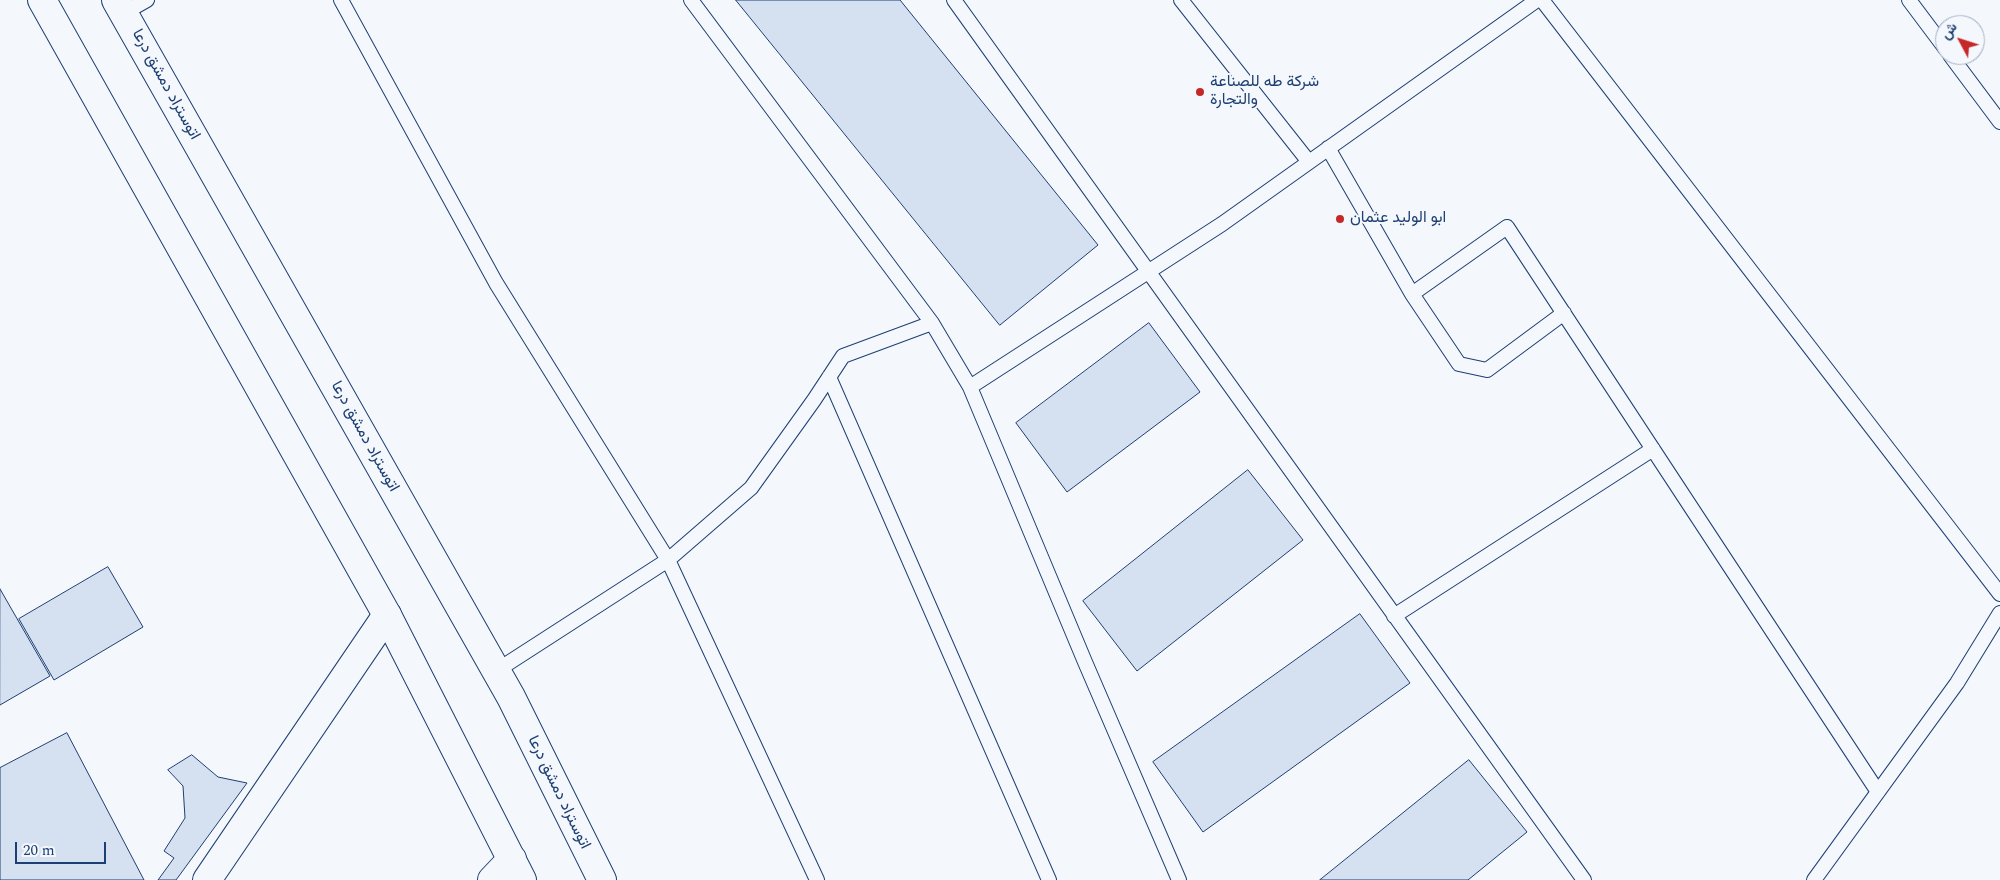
<!DOCTYPE html>
<meta charset="utf-8">
<style>
body{margin:0}
#map{position:relative;width:2000px;height:880px;overflow:hidden;background:#f4f7fb;font-family:Spectral,Vazirmatn,serif}
canvas{display:block}
.north{position:absolute;left:1935px;top:15px;width:50px;height:50px;box-sizing:border-box;background:#f4f7fb;border:1px solid #9eadc5;border-radius:50%;rotate:310deg;font-size:14px;font-weight:700;line-height:20px;text-align:center;color:#1d3f73}
.north::after{content:'';display:block;margin:auto;width:18px;height:22px;background:#c62828;clip-path:polygon(50% 0,100% 100%,50% 72%,0 100%)}
.scale{position:absolute;left:15px;top:842px;width:91px;height:22px;box-sizing:border-box;border:2px solid #1d3f73;border-top:0;padding-left:6px;font-size:15px;line-height:18px;white-space:nowrap;color:#1d3f73;-webkit-text-stroke:4px #f4f7fb;paint-order:stroke}
</style>
<div id="map">
<canvas width="2000" height="880"></canvas>
<div class="north">ش</div>
<div class="scale">20 m</div>
</div>
<script>
const context = document.querySelector('canvas').getContext('2d');
context.lineJoin = 'round';
function paint(path, color) { context.fillStyle = color; context.fill(path, 'evenodd'); }
function stroke(path, color, width, dash) { context.strokeStyle = color; context.lineWidth = width; context.lineCap = dash ? 'butt' : 'round'; context.setLineDash(dash || []); context.stroke(path); }
function write(font, color, halo, rows, align = 'center') {
  context.font = font + ' Spectral,Vazirmatn,serif'; context.lineWidth = 4; context.setLineDash([]); context.textBaseline = 'middle'; context.strokeStyle = halo; context.fillStyle = color; for (const [text, x, y, turn = 0] of rows) {
    context.save(); context.translate(x, y); context.rotate((+turn || 0) * Math.PI / 180); context.textAlign = isNaN(turn) ? turn : align; if (halo) context.strokeText(text, 0, 0); context.fillText(text, 0, 0); context.restore();
  }
}
const building = new Path2D(`
 M736 0H900L1098 245 1000 325Z
 M1149 323 1200 392 1067 492 1016 423Z
 M1248 470 1303 540 1137 671 1083 601Z
 M108 567 143 627 54 680 19 619Z
 M0 589 50 676 0 705Z
 M1360 614 1410 683 1203 832 1153 762Z
 M67 733 144 880H0V768Z
 M192 755 218 777 247 783 176 880H158L174 858 164 851 185 818 183 786 168 770Z
 M1469 760 1527 832 1468 880H1320Z`);
paint(building, '#d5e0f0');
stroke(building, '#1d3f73', 1);
const service = new Path2D(`
 M341 0 496 283 668 560 817 880
 M691 0 932 323 970 387 1085 662 1179 880
 M954 0 1584 880
 M1181 0 1309 162
 M1542 0 2000 594
 M1909 0 1945 48
 M124 13 147 0
 M1950 55 2000 122
 M1328 148 1412 294 1507 227 1878 792
 M1412 294 1459 364 1487 370 1564 313
 M829 377 1049 880
 M970 387 1222 224 1537 0
 M1394 616 1653 449
 M496 671 668 560 751 488 814 400 843 356 932 323
 M1814 880 1957 683 2000 613`);
const minor = new Path2D(`
 M207 880 387 615`);
const tertiary = new Path2D(`
 M492 880 512 859`);
const motorway = new Path2D(`
 M42 0 387 615 522 880
 M116 0 511 697 602 880`);
stroke(service, '#1d3f73', 16);
stroke(minor, '#1d3f73', 30);
stroke(tertiary, '#1d3f73', 30);
stroke(motorway, '#1d3f73', 30);
stroke(service, '#f4f7fb', 14);
stroke(minor, '#f4f7fb', 28);
stroke(tertiary, '#f4f7fb', 28);
stroke(motorway, '#f4f7fb', 28);
for (const [x, y, r, color] of [
 [1200,92,5,"#c62828"],
 [1340,219,5,"#c62828"]
]) { const dot = new Path2D(); dot.arc(x, y, r, 0, 2 * Math.PI); context.fillStyle = color; context.fill(dot); stroke(dot, '#f4f7fb', 2); }
write('16px', '#1d3f73', '#f4f7fb', [
 ["شركة طه للصناعة",1210,83],
 ["والتجارة",1210,101],
 ["ابو الوليد عثمان",1350,219]
], 'left');
write('16px', '#1d3f73', '#f4f7fb', [
 ["اتوستراد دمشق درعا",165,85,61],
 ["اتوستراد دمشق درعا",364,437,61],
 ["اتوستراد دمشق درعا",558,793,64]
]);
</script>
